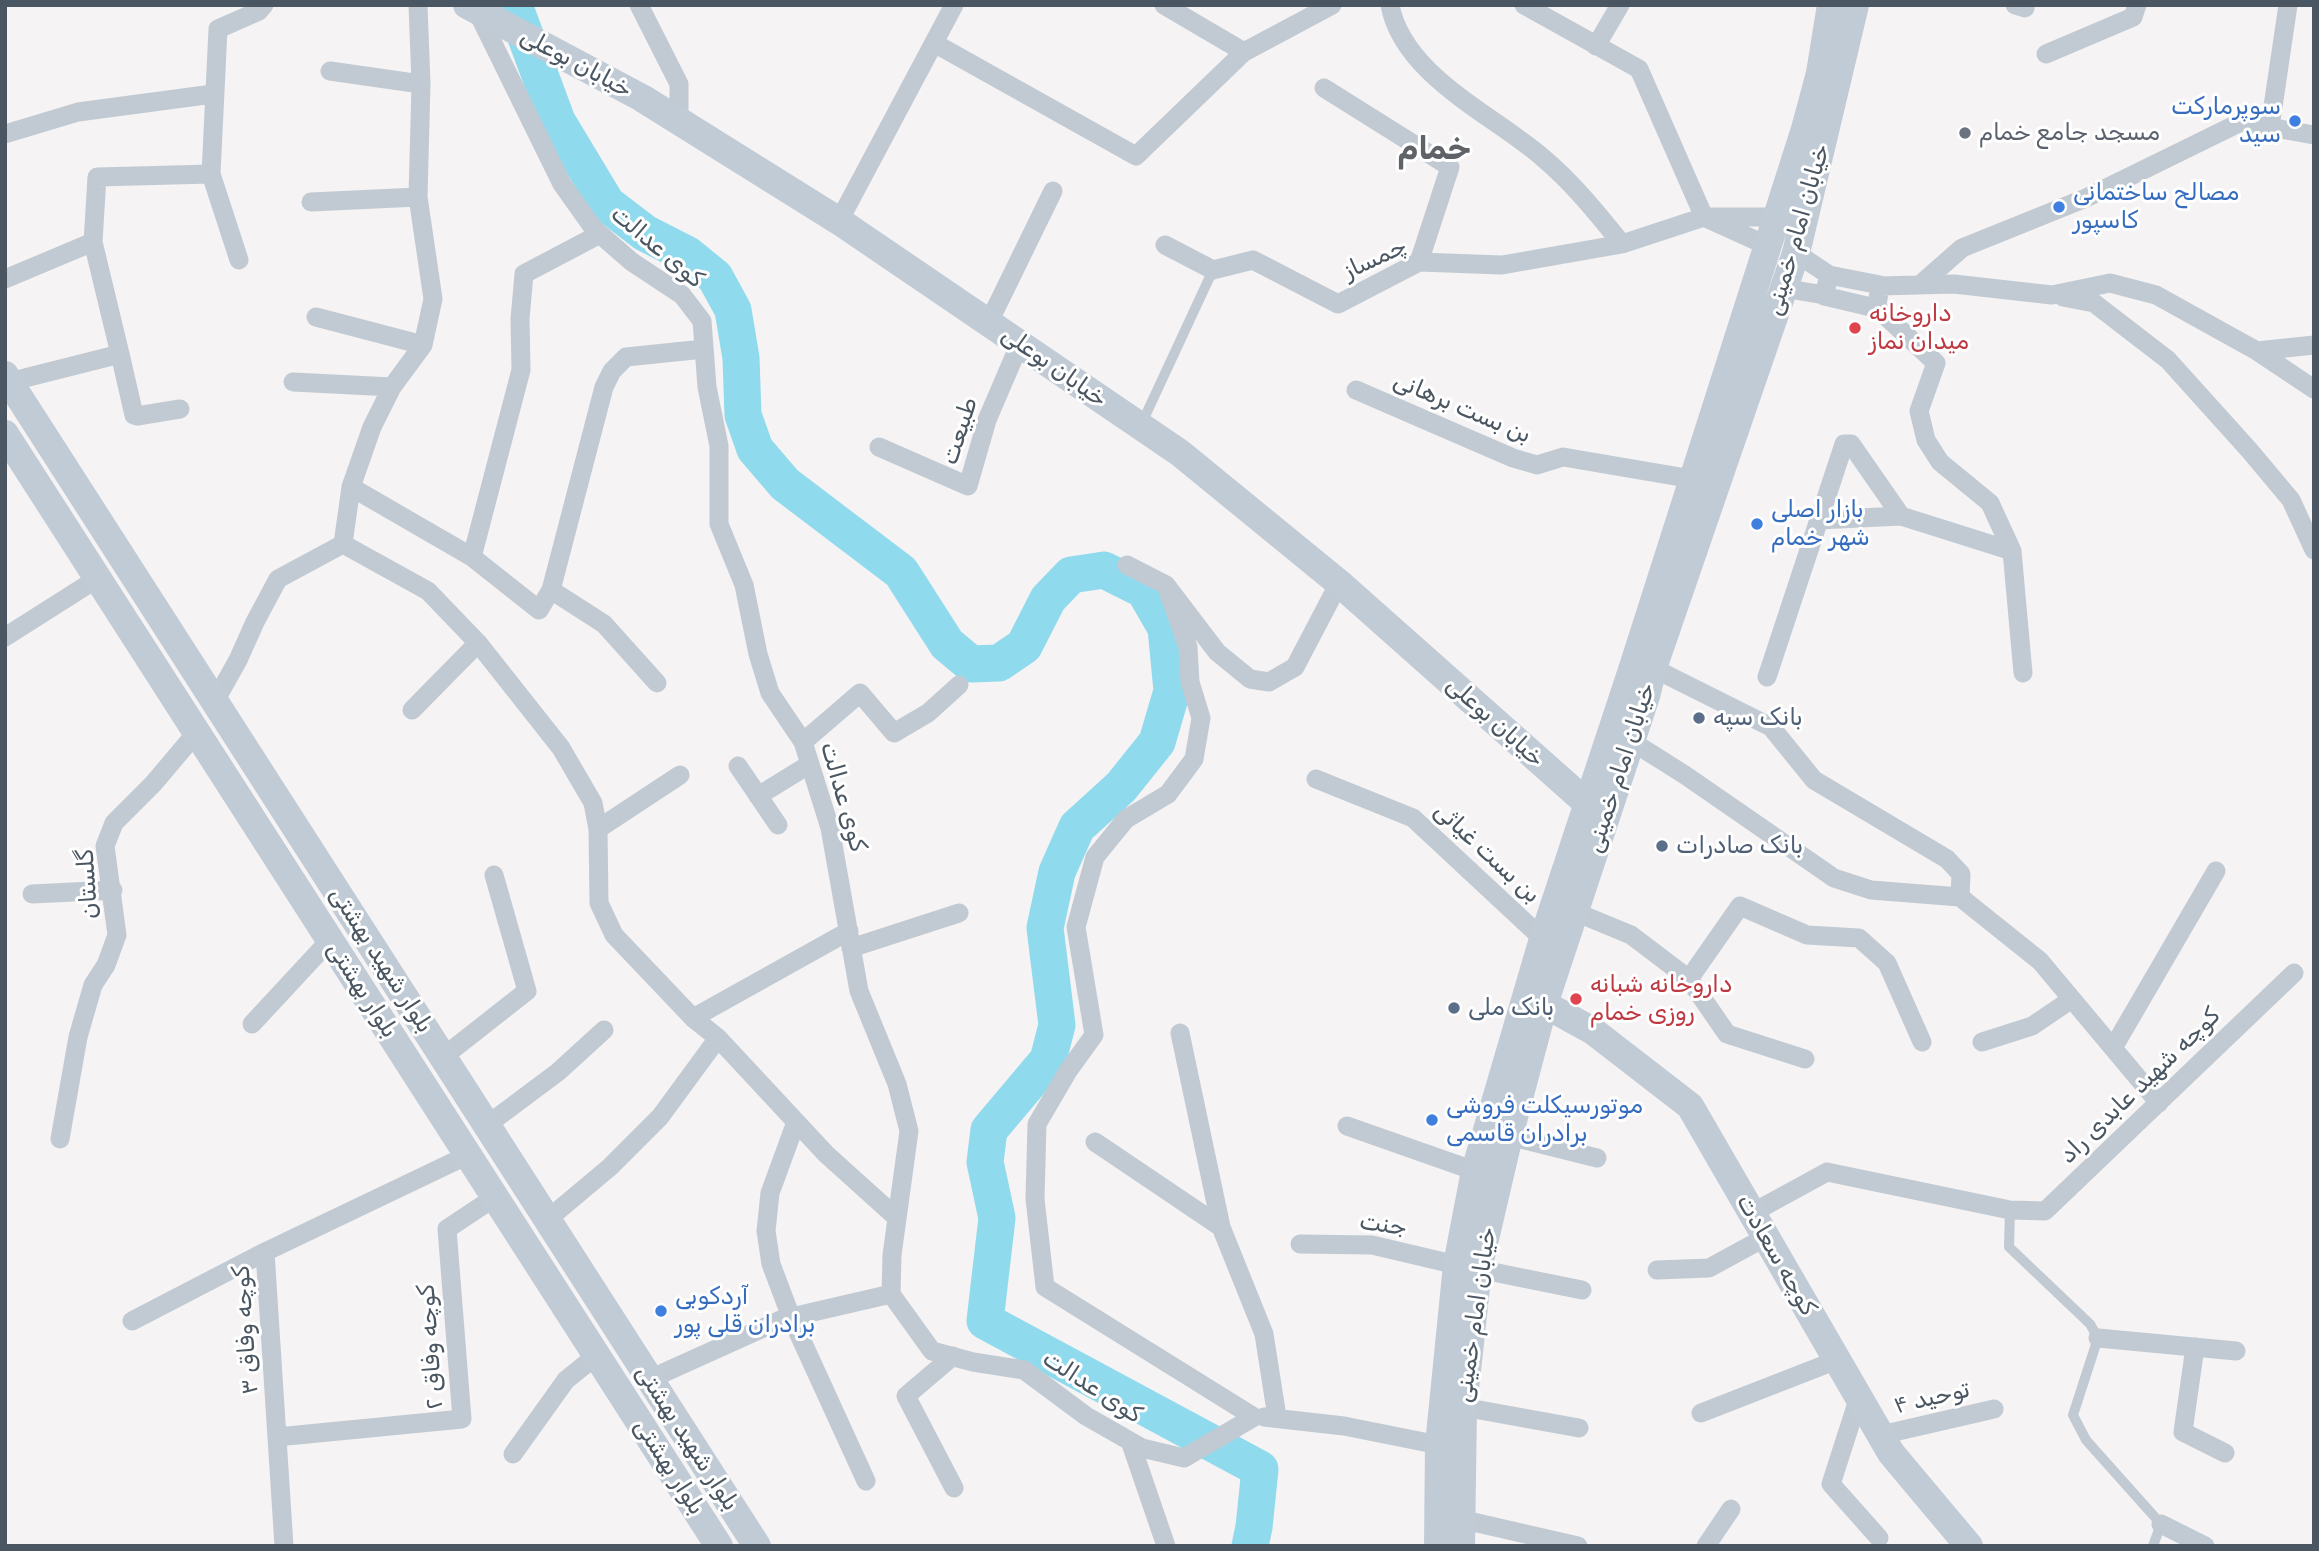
<!DOCTYPE html>
<meta charset="utf-8">
<style>
body{margin:0}
#map{position:relative;width:2319px;height:1551px;overflow:hidden;background:#f5f3f3;font-family:Rubik,sans-serif}
canvas{display:block}
.frame{position:absolute;inset:0;border:7px solid #4a5661;pointer-events:none}
</style>
<div id="map">
<canvas width="2319" height="1551"></canvas>
<div class="frame"></div>
</div>
<script>
const context = document.querySelector('canvas').getContext('2d');
context.lineJoin = 'round';
function stroke(path, color, width, dash) { context.strokeStyle = color; context.lineWidth = width; context.lineCap = dash ? 'butt' : 'round'; context.setLineDash(dash || []); context.stroke(path); }
function write(font, color, halo, rows, align = 'center') {
  context.font = font + ' Rubik,"Noto Naskh Arabic",sans-serif'; context.lineWidth = 6; context.setLineDash([]); context.textBaseline = 'middle'; context.strokeStyle = halo; context.fillStyle = color; for (const [text, x, y, turn = 0] of rows) {
    context.save(); context.translate(x, y); context.rotate((+turn || 0) * Math.PI / 180); context.textAlign = isNaN(turn) ? turn : align; if (halo) context.strokeText(text, 0, 0); context.fillText(text, 0, 0); context.restore();
  }
}
stroke(new Path2D(`
 M514 5 557 121 607 204 645 233 688 255 715 277 733 310 741 358 743 415 755 449 785 484 901 572 947 644 971 664 999 663 1024 646 1048 599 1071 575 1104 570 1144 590 1166 628 1172 691 1157 742 1121 787 1077 827 1057 872 1045 928 1057 1025 1048 1060 989 1130 985 1162 997 1218 985 1321 1260 1469 1254 1527 1250 1546`), '#90daee', 37);
stroke(new Path2D(`
 M1141 425 1213 270
 M2010 1210 2009 1247 2090 1324 2098 1338 2073 1415 2086 1440 2161 1524 2153 1546`), '#c1cad2', 10);
stroke(new Path2D(`
 M639 5 679 84V121
 M1164 5 1244 52
 M1390 5C1403 75 1492 114 1542 157 1573 183 1597 213 1622 244
 M1524 5 1639 69 1704 217 1768 246
 M2015 5 2025 8
 M477 11 562 184 594 229 632 262 682 295 702 321 707 387 719 446V524L744 585 758 654 770 693 803 742 830 828 859 991 897 1084 909 1131 892 1255 891 1294 932 1351 973 1362 1024 1370 1086 1416 1142 1448 1184 1458 1254 1417
 M934 43 1136 156 1244 52 1332 5
 M1596 46 1620 5
 M2046 54 2133 17 2137 5
 M330 71 421 84
 M1324 88 1450 167 1419 262
 M2270 127 2288 5
 M5 134 78 112 213 94
 M311 202 418 197
 M839 221 954 5
 M93 242 97 177 211 174
 M1165 245 1213 270 1253 260 1338 304 1419 262 1502 265 1622 244 1704 217H1777
 M1796 253 1829 275
 M239 260 211 174 218 29 259 11 264 5
 M1829 275 1880 285 1877 306 1871 307 1824 296Z
 M5 279 93 242 120 354 9 382
 M1921 284 1962 248 2086 198 2241 122 2314 135
 M1880 286 1954 284 2052 295 2110 283 2156 295 2257 351 2314 389
 M1783 288 1824 295
 M2063 297 2094 303 2168 360 2250 451 2291 500 2314 550
 M1876 307 1936 363 1919 411 1926 440 1940 462 1990 503 2012 551 2023 673
 M316 317 423 345
 M989 322 1053 191
 M2257 351 2314 345
 M120 354 134 415 137 416 180 409
 M293 382 392 387
 M1356 390 1513 458 1537 465 1563 457 1704 481
 M879 447 968 486 987 420 1020 343
 M351 487 472 557 539 610 551 590 604 387 612 371 626 357 704 349
 M1818 520 1901 516 2012 551
 M343 544 428 591 478 643 561 748 593 803 598 829 599 903 614 935 693 1018 718 1038 826 1154 897 1218
 M343 544 351 487 372 427 392 387 423 345 433 299 418 197 421 84 418 5
 M472 557 521 370 520 319 524 274 600 234
 M1127 565 1166 585 1217 652 1250 679 1269 682 1295 667 1339 583
 M1166 585 1188 647 1190 682 1201 718 1194 759 1168 794 1126 819 1095 857 1076 927 1094 1035 1068 1071 1037 1124 1035 1199 1045 1287 1254 1417
 M551 590 604 624 657 683
 M5 637 98 578
 M1653 668 1771 727 1814 780 1947 859 1961 874 1960 897
 M1767 677 1844 444H1851L1901 516
 M215 701 238 660 255 622 278 579 343 544
 M412 710 478 643
 M1631 741 1685 775 1834 878 1871 890 1960 897
 M803 742 860 693 894 733 928 713 959 685
 M738 766 778 825
 M1316 779 1413 818 1543 939
 M758 796 810 764
 M598 829 680 775
 M32 894 113 890
 M1960 897 2040 961 2159 1103
 M1573 911 1631 935 1689 979 1740 906 1807 935 1859 938 1887 963 1922 1042
 M851 948 959 913
 M1689 979 1727 1034 1805 1059
 M693 1018 849 931
 M252 1024 330 940
 M1180 1033 1221 1227 1264 1334 1277 1417
 M1982 1042 2032 1026 2072 999
 M2113 1048 2216 871
 M443 1057 527 991 494 875
 M796 1122 770 1193 766 1231 771 1264 791 1317 866 1481
 M487 1125 558 1072 604 1030
 M1347 1126 1475 1171
 M1509 1136 1597 1158
 M60 1139 78 1037 93 985 106 965 117 935 105 846 114 823 153 784 197 732
 M1095 1142 1221 1227
 M1752 1213 1827 1172 2010 1210 2045 1211 2294 973
 M548 1219 610 1167 660 1117 718 1038
 M1300 1244 1372 1245 1457 1265
 M1478 1269 1582 1290
 M1657 1270 1709 1268 1766 1237
 M132 1321 265 1252
 M2098 1338 2236 1351
 M2195 1347 2183 1432 2225 1453
 M953 1356 906 1396 954 1488
 M650 1379 783 1319 891 1294
 M1859 1397 1831 1484 1879 1538
 M1463 1407 1579 1428
 M1701 1413 1837 1360
 M1264 1417 1344 1426 1439 1445
 M1881 1435 1994 1409
 M277 1437 462 1419 447 1229 495 1197
 M1130 1441 1166 1546
 M513 1454 566 1380 597 1355
 M1460 1519 1578 1546
 M2161 1524 2205 1546
 M284 1546 265 1252 468 1155
 M1706 1546 1731 1509`), '#c1cad2', 19);
stroke(new Path2D(`
 M467 5 642 98 839 221 1180 453 1339 583 1588 804
 M5 375 757 1546
 M5 434 719 1546
 M1544 1004 1593 1031 1690 1106 1891 1453 1969 1546
 M1438 1546 1439 1445 1457 1265 1475 1171 1543 939 1633 667 1805 129 1820 73 1831 5
 M1461 1546 1463 1407 1478 1269 1509 1136 1544 1004 1646 696 1653 668 1796 253 1855 5`), '#c1cbd6', 28);
for (const [x, y, r, color] of [
 [2295,121,7,"#3f7fe0"],
 [1965,133,7,"#6b7280"],
 [2059,207,7,"#3f7fe0"],
 [1855,328,7,"#e0444e"],
 [1757,524,7,"#3f7fe0"],
 [1699,718,7,"#5c6f8a"],
 [1662,846,7,"#5c6f8a"],
 [1576,999,7,"#e0444e"],
 [1454,1008,7,"#5c6f8a"],
 [1432,1120,7,"#3f7fe0"],
 [661,1311,7,"#3f7fe0"]
]) { const dot = new Path2D(); dot.arc(x, y, r, 0, 2 * Math.PI); context.fillStyle = color; context.fill(dot); stroke(dot, '#fff', 2.5); }
write('24px', '#4a5661', '#fff', [
 ["خیابان بوعلی",576,63,28],
 ["خیابان امام خمینی",1798,230,-74],
 ["کوی عدالت",657,247,40],
 ["چمساز",1375,259,-25],
 ["خیابان بوعلی",1054,367,35],
 ["بن بست برهانی",1462,408,23],
 ["طبيعت",960,431,-72],
 ["خیابان بوعلی",1495,722,42],
 ["خیابان امام خمینی",1621,768,-72],
 ["کوی عدالت",843,797,74],
 ["بن بست غیاثی",1487,853,43],
 ["گلستان",88,884,-94],
 ["بلوار شهید بهشتی",381,960,57],
 ["بلوار بهشتی",362,990,57],
 ["کوچه شهید عابدی راد",2140,1086,-44],
 ["جنت",1383,1225,8],
 ["کوچه سعادت",1776,1255,60],
 ["خیابان امام خمینی",1476,1315,-82],
 ["کوچه وفاق ۳",246,1330,-94],
 ["کوچه وفاق ۲",431,1347,-94],
 ["کوی عدالت",1092,1387,33],
 ["توحید ۴",1932,1398,-13],
 ["بلوار شهید بهشتی",687,1438,57],
 ["بلوار بهشتی",669,1467,57]
]);
write('24px', '#366cbe', '#fff', [
 ["سوپرمارکت",2281,107,"right"],
 ["سید",2281,135,"right"],
 ["مصالح ساختمانی",2073,193],
 ["کاسپور",2073,221],
 ["بازار اصلی",1771,510],
 ["شهر خمام",1771,538],
 ["موتورسیکلت فروشی",1446,1106],
 ["برادران قاسمی",1446,1134],
 ["آردکوبی",675,1297],
 ["برادران قلی پور",675,1325]
], 'left');
write('24px', '#5b616d', '#fff', [
 ["مسجد جامع خمام",1979,133]
], 'left');
write('24px', '#be3a42', '#fff', [
 ["داروخانه",1869,314],
 ["میدان نماز",1869,342],
 ["داروخانه شبانه",1590,985],
 ["روزی خمام",1590,1013]
], 'left');
write('24px', '#4e5e75', '#fff', [
 ["بانک سپه",1713,718],
 ["بانک صادرات",1676,846],
 ["بانک ملی",1468,1008]
], 'left');
write('bold 32px', '#5f6368', '#fff', [
 ["خمام",1434,150]
]);
</script>
